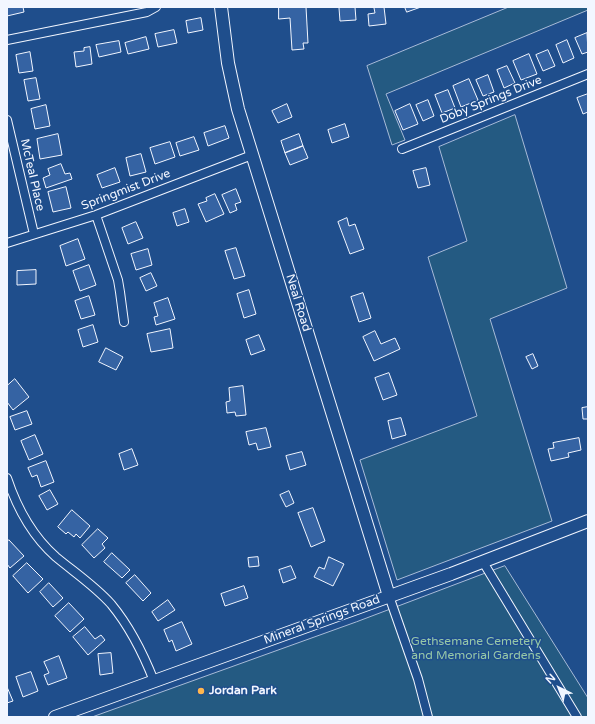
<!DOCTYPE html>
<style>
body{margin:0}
#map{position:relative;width:595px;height:724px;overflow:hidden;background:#1f4e8c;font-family:"Varela Round",sans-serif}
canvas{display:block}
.frame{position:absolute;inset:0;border:8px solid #f2f6ff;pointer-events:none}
.north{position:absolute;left:539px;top:668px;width:40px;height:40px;-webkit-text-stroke:3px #1f4e8c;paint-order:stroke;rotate:317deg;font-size:11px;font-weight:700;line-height:16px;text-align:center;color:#f2f6ff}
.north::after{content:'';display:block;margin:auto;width:14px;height:18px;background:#f2f6ff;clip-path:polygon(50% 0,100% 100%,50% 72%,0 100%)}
</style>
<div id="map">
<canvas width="595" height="724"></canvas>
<div class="frame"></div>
<div class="north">N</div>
</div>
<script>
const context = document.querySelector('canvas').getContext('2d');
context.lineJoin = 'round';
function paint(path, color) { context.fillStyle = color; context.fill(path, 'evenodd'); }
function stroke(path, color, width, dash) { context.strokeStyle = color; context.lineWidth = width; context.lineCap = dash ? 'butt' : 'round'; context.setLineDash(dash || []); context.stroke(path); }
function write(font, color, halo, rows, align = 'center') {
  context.font = font + ' "Varela Round",sans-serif'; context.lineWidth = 3; context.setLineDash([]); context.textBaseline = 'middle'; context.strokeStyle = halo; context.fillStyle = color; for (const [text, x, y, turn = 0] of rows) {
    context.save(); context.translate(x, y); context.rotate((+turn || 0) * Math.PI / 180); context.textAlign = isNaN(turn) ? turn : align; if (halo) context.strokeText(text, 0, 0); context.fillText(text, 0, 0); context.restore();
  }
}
const green = new Path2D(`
 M509 7H588V10L386 94 405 140 392 145 367 66Z
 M515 115 567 288 490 319 552 521 397 580 360 460 477 416 428 257 467 241 439 147Z
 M505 566 588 698V717H92L356 622Z`);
paint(green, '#245a82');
stroke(green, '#a8bbd7', 1);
const building = new Path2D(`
 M7 7H23L24 12 7 16Z
 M279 7H306L308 43H303L304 49 292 50 290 18 279 19Z
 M355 7 356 20 340 21 339 8Z
 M384 7 386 24 369 26 368 14 375 13 374 8Z
 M405 7H421L407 12Z
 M201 18 203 30 188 33 186 21Z
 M174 30 177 43 158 47 155 34Z
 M587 33 588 52 582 54 575 38Z
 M146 37 149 49 128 54 125 43Z
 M567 40 574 58 563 63 556 45Z
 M119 41 121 52 99 57 96 45Z
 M90 47 92 64 76 67 74 52 84 51V48Z
 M548 50 555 66 543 71 536 55Z
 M30 52 33 71 19 73 16 55Z
 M529 54 537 74 521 80 513 61Z
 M507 66 515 83 504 88 497 70Z
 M488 75 494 92 483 96 476 80Z
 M36 78 40 99 28 101 24 80Z
 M469 79 478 100 461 107 453 86Z
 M448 90 455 108 442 113 435 95Z
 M588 94V112L583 114 577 98Z
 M428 100 434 116 423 121 416 105Z
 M287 104 292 117 278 123 272 111Z
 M410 104 418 124 403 130 395 111Z
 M46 105 50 126 35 129 31 109Z
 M345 124 349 137 332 143 328 130Z
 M225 126 229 138 208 146 204 133Z
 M58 134 62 155 40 159 37 139Z
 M299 134 303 146 285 153 281 141Z
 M194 137 199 150 180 156 176 143Z
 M170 142 175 157 155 164 150 148Z
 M303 146 308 158 290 165 285 153Z
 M141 154 146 172 130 176 126 158Z
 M61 164 65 174 70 173 72 179 46 188 43 178 50 175 48 169Z
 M115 168 120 182 102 188 97 175Z
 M426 168 430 185 418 188 413 171Z
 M66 187 71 208 53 212 48 192Z
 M236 189 241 202 235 204 237 210 230 213 222 195Z
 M215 194 224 214 206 222 198 204 207 201 206 198Z
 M185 209 189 222 177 226 173 213Z
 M347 218 349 226 355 224 364 249 350 254 338 222Z
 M136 222 143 238 128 244 122 228Z
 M78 239 85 259 66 266 60 246Z
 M236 248 245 276 234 279 225 251Z
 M148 249 152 265 136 270 131 254Z
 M89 265 96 285 80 291 73 271Z
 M36 270V284L17 285V271Z
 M151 273 157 286 146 291 140 278Z
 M249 290 256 314 244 318 237 294Z
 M363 293 371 318 359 322 351 297Z
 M89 296 95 315 81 319 75 301Z
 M168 298 175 319 156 325 154 317 158 316 154 303Z
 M93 325 98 342 83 347 78 330Z
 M170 329 173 348 151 352 147 334Z
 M375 331 381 344 395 338 400 349 374 361 363 337Z
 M259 335 265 350 251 355 246 340Z
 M106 348 123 357 116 370 99 362Z
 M533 354 538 366 532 369 526 357Z
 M389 373 397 395 383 400 375 378Z
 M15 379 29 397 13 410 7 402V386Z
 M243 386 246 415 236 416 235 412 227 413 226 402 230 401 229 388Z
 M588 407V419H583L582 408Z
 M27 411 32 424 15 430 10 417Z
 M401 418 406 435 392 439 388 421Z
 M266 428 271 447 258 450 256 443 249 445 246 432Z
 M35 435 43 454 29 460 21 441Z
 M579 438 581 450 568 453 569 457 551 461 548 449 554 448 553 443Z
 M132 449 138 465 124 470 119 454Z
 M302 452 306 465 290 470 286 456Z
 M46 461 54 482 41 487 37 475 32 477 28 468Z
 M50 490 58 504 47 510 39 496Z
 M289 491 294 503 286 507 280 495Z
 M313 508 325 541 311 547 298 513Z
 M72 510 90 526 80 538 76 534 74 537 68 532 66 534 58 527Z
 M98 529 108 538 102 544 105 548 94 558 82 545Z
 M9 540 24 556 10 568 7 564V542Z
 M112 553 130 570 122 578 104 562Z
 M258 557 259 566 249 567 248 558Z
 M329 557 344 564 333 586 314 577 319 567 324 569Z
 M27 563 43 579 28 593 13 576Z
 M291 566 296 578 283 583 279 570Z
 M135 575 151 593 143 601 126 583Z
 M49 583 63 598 53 607 40 592Z
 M244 586 248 598 225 606 221 594Z
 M168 600 175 610 158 621 152 612Z
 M69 603 84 619 70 632 55 616Z
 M182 622 192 644 176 651 172 640 169 642 164 630Z
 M85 627 95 639 101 635 105 640 88 655 73 637Z
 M111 653 113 673 100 675 98 654Z
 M59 656 67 678 48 685 44 675 49 673 44 662Z
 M31 672 38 691 23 697 16 677Z
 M7 687 13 701 7 703Z`);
paint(building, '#3563a3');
stroke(building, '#f2f6ff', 1);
const street = new Path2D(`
 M7 40 147 12 156 7
 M7 120 34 234
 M402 149 588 74
 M96 215 118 280 120 292 124 322
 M7 243 96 215 252 155
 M7 478C17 508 31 535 56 557 74 572 95 586 111 604 130 627 143 653 154 681
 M483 562 577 717
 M389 596 418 679 428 717`);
const secondary = new Path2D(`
 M221 7 228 63 238 109 389 596
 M55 717 451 574 588 521`);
stroke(street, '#f2f6ff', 10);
stroke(secondary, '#f2f6ff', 14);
stroke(street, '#1f4e8c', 8);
stroke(secondary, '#1f4e8c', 12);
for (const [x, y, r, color] of [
 [201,691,4,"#ffb74d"]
]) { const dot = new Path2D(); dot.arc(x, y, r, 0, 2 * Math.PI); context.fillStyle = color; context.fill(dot); stroke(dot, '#1f4e8c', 1.5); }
write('12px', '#f2f6ff', '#1f4e8c', [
 ["Doby Springs Drive",491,100,-22],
 ["McTeal Place",32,175,77],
 ["Springmist Drive",126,190,-21],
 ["Neal Road",298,303,73],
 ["Mineral Springs Road",322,620,-20]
]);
write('12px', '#97c8a6', '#1f4e8c', [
 ["Gethsemane Cemetery",476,642],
 ["and Memorial Gardens",476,656]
]);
write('bold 12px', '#f2f6ff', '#1f4e8c', [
 ["Jordan Park",209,691]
], 'left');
</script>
